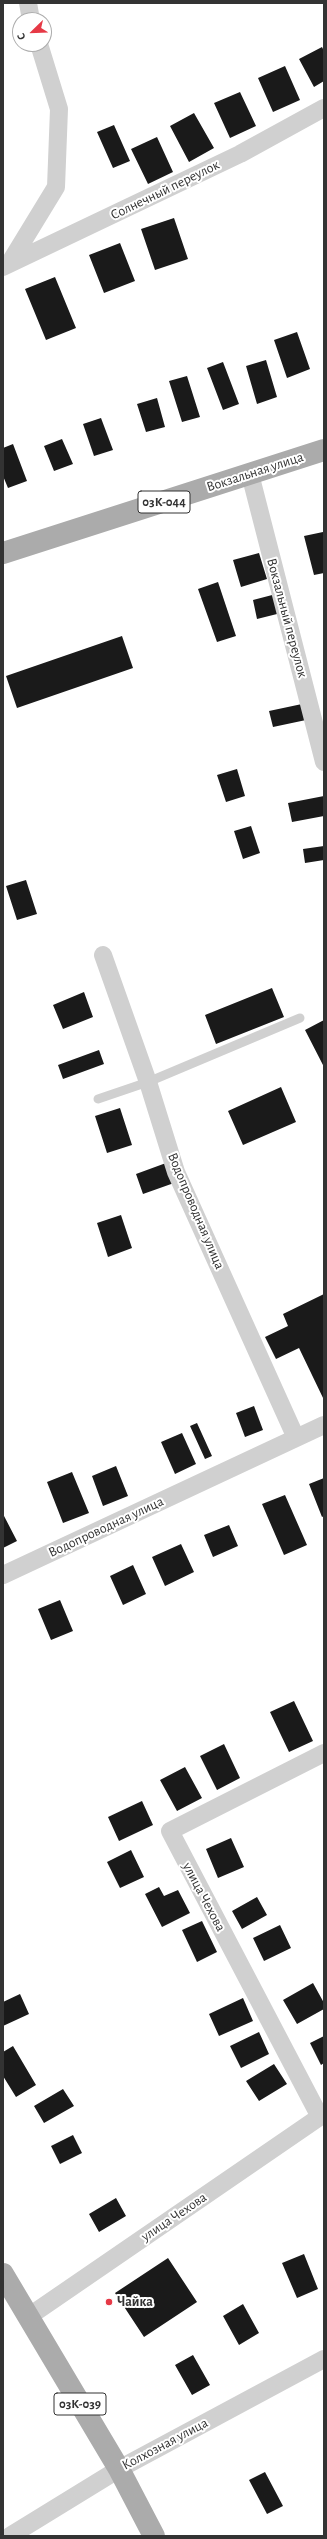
<!DOCTYPE html>
<meta charset="utf-8">
<style>
body{margin:0}
#map{position:relative;width:327px;height:2539px;overflow:hidden;background:#fff;font-family:"Alegreya Sans",sans-serif}
canvas{display:block}
.frame{position:absolute;inset:0;border:4px solid #333;pointer-events:none}
.north{position:absolute;left:12px;top:12px;width:40px;height:40px;box-sizing:border-box;background:#fff;border:1px solid #adadad;border-radius:50%;rotate:247deg;font-size:11px;font-weight:700;line-height:16px;text-align:center;color:#333}
.north::after{content:'';display:block;margin:auto;width:14px;height:18px;background:#e63946;clip-path:polygon(50% 0,100% 100%,50% 72%,0 100%)}
</style>
<div id="map">
<canvas width="327" height="2539"></canvas>
<div class="frame"></div>
<div class="north">С</div>
</div>
<script>
const context = document.querySelector('canvas').getContext('2d');
context.lineJoin = 'round';
function paint(path, color) { context.fillStyle = color; context.fill(path, 'evenodd'); }
function stroke(path, color, width, dash) { context.strokeStyle = color; context.lineWidth = width; context.lineCap = dash ? 'butt' : 'round'; context.setLineDash(dash || []); context.stroke(path); }
function write(font, color, halo, rows, align = 'center') {
  context.font = font + ' "Alegreya Sans",sans-serif'; context.lineWidth = 4; context.setLineDash([]); context.textBaseline = 'middle'; context.strokeStyle = halo; context.fillStyle = color; for (const [text, x, y, turn = 0] of rows) {
    context.save(); context.translate(x, y); context.rotate((+turn || 0) * Math.PI / 180); context.textAlign = isNaN(turn) ? turn : align; if (halo) context.strokeText(text, 0, 0); context.fillText(text, 0, 0); context.restore();
  }
}
paint(new Path2D(`
 M322 47 324 51V81L314 87 299 59Z
 M285 66 300 100 273 112 258 78Z
 M240 92 256 126 230 138 214 103Z
 M194 113 214 148 189 162 170 126Z
 M114 125 130 161 113 168 97 132Z
 M157 137 173 172 148 184 131 149Z
 M174 218 188 259 155 270 141 229Z
 M120 243 135 281 104 293 89 255Z
 M55 277 76 328 46 340 25 289Z
 M297 332 310 369 287 378 274 340Z
 M266 360 277 397 257 404 246 366Z
 M223 362 239 404 223 410 207 368Z
 M187 376 200 417 182 422 169 381Z
 M157 398 165 427 146 432 137 404Z
 M101 418 113 450 94 456 83 424Z
 M62 439 73 464 54 471 44 446Z
 M13 444 27 481 8 488 3 476V448Z
 M323 532 324 573 314 575 304 536Z
 M259 553 267 579 241 587 233 560Z
 M218 582 236 636 217 642 198 589Z
 M276 594 281 613 257 619 253 600Z
 M122 636 133 668 17 708 6 676Z
 M302 704 306 720 273 727 269 711Z
 M237 769 245 796 226 802 217 775Z
 M324 796V816L292 822 288 803Z
 M251 826 260 853 243 859 234 831Z
 M324 846V860L305 863 303 849Z
 M26 880 37 914 17 920 6 886Z
 M272 988 284 1017 216 1044 205 1015Z
 M84 992 93 1017 63 1029 53 1005Z
 M324 1020V1067L305 1030Z
 M99 1050 104 1064 63 1079 58 1065Z
 M281 1087 296 1122 243 1145 228 1111Z
 M120 1108 132 1145 107 1153 95 1116Z
 M166 1163 174 1183 143 1194 136 1174Z
 M121 1215 132 1248 108 1257 97 1223Z
 M324 1294V1400L299 1348 276 1359 265 1337 288 1326 283 1314Z
 M254 1406 263 1430 245 1437 236 1413Z
 M197 1423 212 1456 205 1459 190 1426Z
 M182 1433 196 1464 175 1474 161 1442Z
 M116 1466 128 1496 103 1506 92 1476Z
 M72 1472 89 1513 63 1523 47 1482Z
 M324 1478V1516L322 1517 309 1484Z
 M285 1495 307 1545 284 1555 262 1504Z
 M3 1514 17 1541 3 1548Z
 M229 1525 238 1546 213 1557 204 1535Z
 M181 1544 194 1572 165 1586 152 1557Z
 M133 1565 146 1594 123 1605 110 1576Z
 M60 1600 73 1631 51 1640 38 1609Z
 M294 1701 313 1741 289 1752 270 1712Z
 M224 1744 240 1778 217 1790 200 1756Z
 M185 1767 202 1798 177 1811 160 1780Z
 M142 1801 153 1825 119 1841 108 1817Z
 M231 1838 244 1867 218 1878 206 1849Z
 M131 1850 144 1877 120 1888 107 1862Z
 M159 1887 164 1896 178 1890 190 1913 162 1927 145 1894Z
 M257 1897 267 1915 242 1929 232 1911Z
 M202 1921 217 1952 197 1962 182 1930Z
 M280 1925 291 1948 264 1961 253 1938Z
 M313 1983 324 2003V2009L297 2024 283 2000Z
 M20 1994 29 2014 3 2026V2002Z
 M243 1998 253 2021 219 2036 209 2014Z
 M259 2032 269 2054 241 2068 230 2046Z
 M324 2036V2063L321 2065 310 2043Z
 M13 2046 36 2085 16 2097 3 2076V2052Z
 M274 2064 287 2084 259 2101 246 2081Z
 M63 2089 74 2106 44 2123 34 2106Z
 M73 2135 82 2153 60 2164 51 2146Z
 M116 2198 126 2216 99 2232 89 2214Z
 M304 2254 318 2289 297 2298 282 2263Z
 M168 2258 197 2302 144 2337 115 2293Z
 M243 2304 259 2333 239 2345 223 2316Z
 M193 2355 210 2385 192 2395 175 2365Z
 M265 2472 283 2506 267 2514 249 2480Z`), '#1a1a1a');
stroke(new Path2D(`
 M98 1099 148 1082 300 1018`), '#d0d0d0', 9);
stroke(new Path2D(`
 M28 3 31 20
 M9 264 56 187 59 109 39 44
 M3 267 240 154 324 108
 M250 474 324 762
 M103 955 148 1082 176 1172 296 1438
 M3 1575 324 1425
 M320 2117 170 1831 324 1753
 M28 2317 324 2114
 M10 2536 119 2469 324 2359`), '#d0d0d0', 18);
stroke(new Path2D(`
 M3 553 324 450
 M3 2274 119 2469 154 2536`), '#ababab', 22);
for (const [x, y, r, color] of [
 [109,2302,4,"#e63946"]
]) { const dot = new Path2D(); dot.arc(x, y, r, 0, 2 * Math.PI); context.fillStyle = color; context.fill(dot); stroke(dot, '#fff', 1.5); }
for (const [x, y, w] of [
 [164,502,52],
 [80,2404,52]
]) { const box = new Path2D(); box.roundRect(x - w / 2, y - 11, w, 22, 3); context.fillStyle = '#fff'; context.fill(box); stroke(box, '#333', 1); }
write('bold 13px', '#333', null, [
 ["03К-044",164,502],
 ["03К-039",80,2404]
]);
write('14px', '#333', '#fff', [
 ["Солнечный переулок",165,190,-26],
 ["Вокзальная улица",255,472,-18],
 ["Вокзальный переулок",287,618,75],
 ["Водопроводная улица",196,1211,67],
 ["Водопроводная улица",106,1527,-25],
 ["улица Чехова",204,1897,62],
 ["улица Чехова",174,2217,-34],
 ["Колхозная улица",165,2444,-28]
]);
write('bold 14px', '#333', '#fff', [
 ["Чайка",117,2302]
], 'left');
</script>
